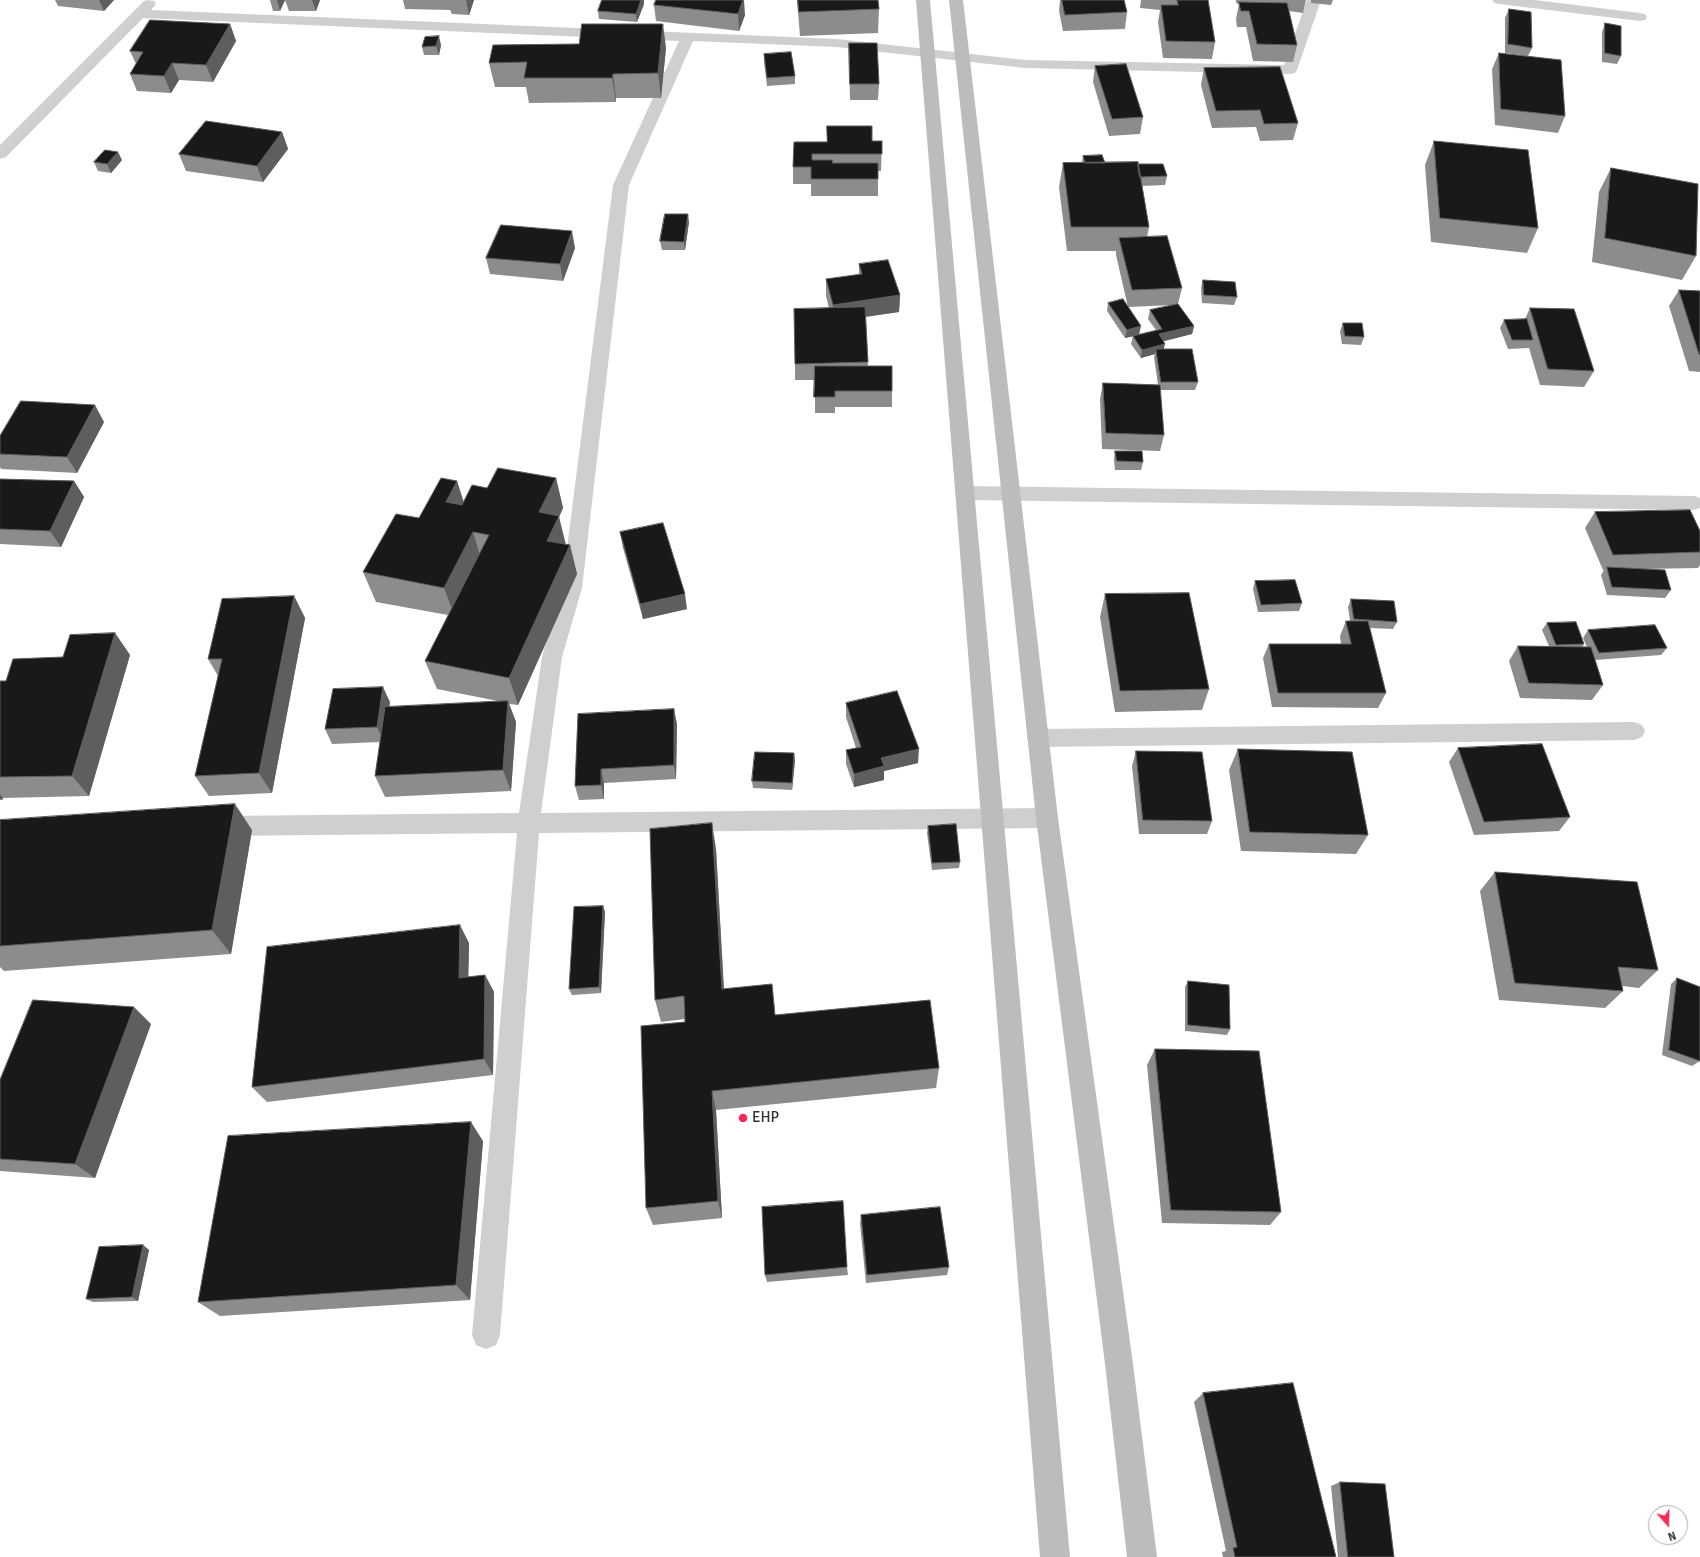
<!DOCTYPE html>
<style>
body{margin:0}
#map{position:relative;width:1700px;height:1557px;overflow:hidden;background:#fff;font-family:Signika,sans-serif}
canvas{display:block}
.north{position:absolute;left:1648px;top:1505px;width:40px;height:40px;box-sizing:border-box;background:#fff;border:1px solid #adadad;border-radius:50%;rotate:160deg;font-size:11px;font-weight:700;line-height:16px;text-align:center;color:#323232}
.north::after{content:'';display:block;margin:auto;width:14px;height:18px;background:#f42958;clip-path:polygon(50% 0,100% 100%,50% 72%,0 100%)}
</style>
<div id="map">
<canvas width="1700" height="1557"></canvas>
<div class="north">N</div>
</div>
<script>
const context = document.querySelector('canvas').getContext('2d');
context.lineJoin = 'round';
function paint(path, color) { context.fillStyle = color; context.fill(path, 'evenodd'); }
function stroke(path, color, width, dash) { context.strokeStyle = color; context.lineWidth = width; context.lineCap = dash ? 'butt' : 'round'; context.setLineDash(dash || []); context.stroke(path); }
function write(font, color, halo, rows, align = 'center') {
  context.font = font + ' Signika,sans-serif'; context.lineWidth = 4; context.setLineDash([]); context.textBaseline = 'middle'; context.strokeStyle = halo; context.fillStyle = color; for (const [text, x, y, turn = 0] of rows) {
    context.save(); context.translate(x, y); context.rotate((+turn || 0) * Math.PI / 180); context.textAlign = isNaN(turn) ? turn : align; if (halo) context.strokeText(text, 0, 0); context.fillText(text, 0, 0); context.restore();
  }
}
paint(new Path2D(`
 M148 0 154 1 156 4 151 10 837 39 1025 60 1284 65 1307 0H1321L1297 70 1295 73 1290 74 1025 68 837 47 693 41 629 185 582 588 562 657 541 813 1047 808 1055 811 1058 818 1055 825 1047 828 539 833 500 1335 496 1345 486 1349 476 1345 472 1335 517 833 219 836 211 833 208 826 211 819 219 816 519 813 542 657 562 588 613 185 679 41 143 18 6 157 0 159V145L144 1Z
 M1492 0H1535L1640 13 1645 14 1647 17 1645 20 1640 21 1499 4 1494 3Z
 M965 486 1694 496 1700 498V508L1694 510 965 500 958 498 955 493 958 488Z
 M1634 722 1642 725 1645 731 1642 737 1634 740 1038 747 1030 744 1027 738 1030 732 1038 729Z`), '#cfcfcf');
paint(new Path2D(`
 M916 0H930L1070 1557H1040Z
 M949 0H963L1058 818 1133 1364 1157 1557H1127L1105 1364 1036 818Z`), '#bcbcbc');
paint(new Path2D(`
 M55 0H114L104 11 58 6Z
 M270 0H285L280 11H273Z
 M285 0H320L316 11H289Z
 M403 0H474L469 15 452 14 450 10 405 9Z
 M602 0H644V4L637 22 599 19 598 11Z
 M797 0H878L879 9 878 33 800 36Z
 M1060 0H1124L1127 12 1125 29 1063 31 1059 11Z
 M1141 0H1208L1215 42 1212 59 1163 58 1158 22 1160 10 1140 8Z
 M1236 0H1306L1303 13 1289 11 1297 45 1293 62 1253 61 1246 27H1237L1236 19 1239 4 1236 3Z
 M1311 0H1333L1331 5 1311 3Z
 M654 5 745 15 739 31 656 21Z
 M1509 9 1532 48 1528 56 1505 53V18Z
 M1605 23 1621 56 1617 64 1602 62V32Z
 M230 24 236 41 213 82 179 80 171 93 137 91 130 74 136 64 130 51Z
 M441 45 439 55H424L422 47Z
 M666 48 661 98H616V102L529 103 526 87H495L489 63Z
 M1499 53 1565 116 1558 133 1495 125 1492 69Z
 M764 54 795 76V84L767 86 764 62Z
 M849 60 879 84 878 100H850Z
 M1095 66 1143 117 1140 134 1109 136 1093 82Z
 M1204 68 1298 123 1293 140 1260 141 1256 127 1212 128 1201 85Z
 M282 132 288 149 263 182 186 171 179 154Z
 M882 141 881 171H878V196H811V184H793V167L794 142Z
 M1434 141 1538 228 1527 253 1431 242 1425 165Z
 M1083 156 1105 163 1138 164 1167 176 1165 185 1142 186 1149 227 1147 237 1182 288 1178 304 1194 326 1192 334 1163 341 1164 349 1198 382 1195 390H1160L1164 435 1160 451 1102 449 1100 399 1103 383 1158 385 1154 357 1155 354 1141 358 1131 344 1133 336 1125 338 1107 311 1108 303 1139 334 1156 330 1148 319 1150 310 1173 305 1128 307 1116 255V251H1067L1059 187 1063 163H1082Z
 M122 160 111 173 98 171 94 162Z
 M1611 168 1696 256 1682 280 1592 262 1599 192Z
 M689 222 685 250H662L660 241Z
 M575 248 563 281 490 274 486 258Z
 M859 264 900 295 899 312 866 317 868 366 892 391V407H835V413H815V380H795V364L829 308 826 296V279L859 275Z
 M1203 280 1237 297 1234 305 1202 303 1201 288Z
 M1679 290 1700 291V372L1689 371 1669 306Z
 M1530 308 1594 371 1584 387 1540 385 1529 348 1508 349 1500 328 1504 320 1525 319Z
 M1343 323 1364 337 1361 345 1342 344 1340 331Z
 M104 422 77 473 1 469 0 467V436Z
 M1115 451 1143 462 1141 470H1115L1114 459Z
 M556 478 563 508 559 517 565 544 570 545 577 574 518 705 509 704 516 722 511 791 385 797 375 776 380 742 332 744 325 729 390 702 389 707 498 701 437 689 425 661 448 615 376 602 363 572 457 481 464 502 487 488Z
 M0 479 74 481 84 497 61 547 0 544Z
 M1595 512 1700 531V565L1698 568 1644 569 1671 590 1665 598 1607 595 1601 575 1604 570H1603L1585 528Z
 M620 532 687 609 643 619 623 548Z
 M1255 581 1302 603 1299 611 1258 612 1253 589Z
 M1105 594 1209 689 1202 710 1115 712 1100 617Z
 M294 596 305 618 272 793 209 796 195 776 218 676 208 659Z
 M1351 599 1397 622 1393 629 1370 628 1386 693 1378 708 1272 707 1263 658 1269 644H1341L1340 636 1346 621H1350L1348 607Z
 M1547 623 1584 644 1582 647H1587L1583 638 1588 630 1667 648 1661 655 1595 660 1603 685 1592 700 1520 698 1509 661 1518 646H1549L1542 630Z
 M115 633 130 655 89 796 3 798 2 800H0V681H6L63 657Z
 M846 703 918 763 884 771V780L854 787 846 764V750L856 748 846 717Z
 M578 714 677 724 676 779 604 783V799L579 800 575 786Z
 M1458 748 1570 817 1559 831 1474 835 1449 762Z
 M1238 749 1368 835 1356 854 1241 851 1229 770Z
 M1136 751 1212 821 1207 834H1139L1132 766Z
 M795 760 792 790 753 788 752 781Z
 M0 820 252 830 231 954 4 971 0 967Z
 M928 826 960 862 959 868 932 870 927 833Z
 M716 849 724 988 776 1015 939 1068 936 1088 716 1110 722 1218 653 1225 646 1208 685 1022V1019L661 1022 655 1000Z
 M1495 872 1658 970 1639 988 1622 986 1623 991 1605 1008 1499 1000 1480 891Z
 M603 906 605 912 601 993 572 995 569 989Z
 M469 943 468 977 485 975 494 992 493 1075 267 1102 252 1087Z
 M1677 978 1700 1061 1692 1066 1662 1055 1671 984Z
 M1188 981 1230 1029 1227 1035 1185 1031V987Z
 M151 1024 95 1178 0 1171V1080Z
 M1155 1049 1281 1212 1270 1225 1162 1223 1147 1065Z
 M483 1141 470 1300 220 1316 198 1302Z
 M861 1215 949 1267 947 1275 866 1283 860 1224Z
 M143 1245 149 1250 138 1301 93 1302 86 1299Z
 M847 1267 848 1275 767 1282 765 1275Z
 M1203 1393 1336 1557H1223L1222 1552 1226 1551 1194 1402Z
 M1340 1482 1394 1557H1338L1331 1486Z`), '#8c8c8c');
paint(new Path2D(`
 M99 0H114L104 11Z
 M277 0H285L280 11Z
 M312 0H320L316 11Z
 M466 0H474L469 15Z
 M641 0H644V4L637 22 636 14Z
 M743 0H744L745 15 739 31 738 14Z
 M230 24 236 41 213 82 206 65Z
 M663 24 666 48 661 98 658 73Z
 M439 36 441 45 439 55 436 46Z
 M172 63 179 80 171 93 164 76Z
 M613 74 616 98V102L612 78Z
 M282 132 288 149 263 182 257 166Z
 M118 152 122 160 111 173 107 164Z
 M688 214 689 222 685 250 684 242Z
 M572 231 575 248 563 281 560 264Z
 M900 295 899 312 833 321V305Z
 M1141 326 1139 335 1125 338 1127 330Z
 M1194 326 1192 334 1157 343 1159 334Z
 M1165 344 1163 352 1156 349 1155 354 1141 358 1142 350Z
 M95 405 104 422 77 473 67 457Z
 M556 478 563 508 559 517 566 545 547 542 539 512Z
 M74 481 84 497 61 547 50 531Z
 M457 481 466 511 446 502Z
 M473 532 482 562 455 617 444 588Z
 M570 545 577 574 518 705 509 678Z
 M685 594 687 609 643 619 640 604Z
 M294 596 305 618 272 793 259 773Z
 M115 633 130 655 89 796 72 776Z
 M383 687 390 702 384 742 377 727Z
 M508 701 516 722 511 791 503 770Z
 M674 709 677 724 676 779 674 765Z
 M919 749 918 763 884 771V780L854 787V774L881 758Z
 M794 753 795 760 792 790V783Z
 M601 769 604 783V799L601 785Z
 M0 794 3 798 2 800 0 798Z
 M235 804 252 830 231 954 212 930Z
 M712 823 716 849 725 1011 722 989Z
 M603 906 605 912 601 993 599 987Z
 M460 925 469 943 468 995 459 978Z
 M485 975 494 992 493 1075 484 1059Z
 M134 1007 151 1024 95 1178 75 1164Z
 M712 1091 716 1110 722 1218 718 1201Z
 M471 1122 483 1141 470 1300 456 1285Z
 M143 1245 149 1250 138 1301 132 1297Z`), '#5e5e5e');
const building = new Path2D(`
 M602 0H641L636 14 598 11Z
 M656 0H743L738 14 654 5Z
 M798 0H878L879 9 799 12Z
 M1062 0H1124L1127 12 1065 15Z
 M1177 0H1208L1215 42 1166 41 1161 5H1178Z
 M1239 2 1287 3 1297 45 1257 44 1249 11H1241Z
 M1509 9 1531 12 1532 48 1508 44Z
 M150 20 230 24 206 65 172 63 164 76 130 74 143 52 130 51Z
 M1605 23 1621 26V56L1605 53Z
 M582 24H663L658 73 613 74 612 78H524L527 62 489 63 493 45 579 44Z
 M439 36 436 46 422 47 425 37Z
 M849 43H877L879 84H850Z
 M791 52 795 76 767 78 764 54Z
 M1499 53 1561 60 1565 116 1501 109Z
 M1126 64 1143 117 1112 119 1095 66Z
 M1280 67 1298 123 1264 124 1260 110 1216 111 1204 68Z
 M206 121 282 132 257 166 179 154Z
 M827 126H872V141H882V154H812V160H833L832 163H878V179H811V167H793L794 142H827Z
 M1434 141 1528 150 1538 228 1440 218Z
 M105 150 118 152 107 164 94 162Z
 M1102 155 1105 163H1085L1083 156Z
 M1138 162 1149 227H1071L1063 163Z
 M1138 164H1163L1167 176 1140 177Z
 M1611 168 1698 184 1696 256 1605 238Z
 M665 214H688L684 242 660 241Z
 M501 225 572 231 560 264 486 258Z
 M1167 236 1182 288 1132 290 1119 238Z
 M888 260 900 295 833 305 826 279 862 274 859 264Z
 M1203 280 1235 282 1237 297 1204 295Z
 M1679 290 1700 291V355L1699 354Z
 M1123 299 1141 326 1127 330 1108 303Z
 M1178 304 1194 326 1159 334 1165 344 1142 350 1133 336 1162 329 1150 310Z
 M865 307 868 362 795 364 794 309Z
 M1530 308 1574 309 1594 371 1548 369Z
 M1527 319 1533 340H1512L1504 320Z
 M1343 323H1362L1364 337 1345 336Z
 M1156 349H1192L1198 382H1161Z
 M815 366H892V391H835V397H814Z
 M1103 383 1160 385 1164 435 1106 433Z
 M21 401 95 405 67 457 0 454V436Z
 M1115 451H1142L1143 462 1117 461Z
 M498 468 556 478 539 512 559 516 547 541 570 545 509 678 425 661 489 535 473 532 444 588 363 572 396 514 419 518 441 478 457 481 446 502 462 505 472 485 487 488Z
 M0 479 74 481 50 531 0 529Z
 M1690 510 1700 531V552L1613 555 1595 512Z
 M663 523 685 594 640 604 620 532Z
 M1607 567 1665 570 1671 590 1612 587Z
 M1295 580 1302 603 1261 605 1255 581Z
 M1189 593 1209 689 1120 691 1105 594Z
 M294 596 259 773 195 776 222 659H208L222 599Z
 M1351 599 1394 601 1397 622 1354 619Z
 M1346 621H1368L1386 693H1278L1269 644H1351Z
 M1576 622 1584 644 1556 645 1547 623Z
 M1655 625 1667 648 1599 653 1588 630Z
 M115 633 72 776 0 777V681H6L13 659 63 657 70 635Z
 M1518 646 1591 647 1603 685 1529 683Z
 M383 687 377 727 325 729 333 689Z
 M897 691 919 749 881 758 884 766 854 774 846 750 861 747 846 703Z
 M508 701 503 770 375 776 385 707Z
 M674 709V765L601 769V785L575 786 578 714Z
 M1542 744 1570 817 1484 822 1458 748Z
 M1238 749 1352 752 1368 835 1250 832Z
 M1136 751 1202 752 1212 821 1143 820Z
 M755 752 794 753 792 783 752 781Z
 M235 804 212 930 0 946V820Z
 M712 823 722 989 772 984 775 1015 930 1000 939 1068 712 1091 718 1201 646 1208 641 1026 685 1022 684 996 655 1000 650 829Z
 M956 824 960 862 932 863 928 826Z
 M1495 872 1637 882 1658 970 1618 967 1623 991 1515 983Z
 M603 906 599 987 569 989 574 907Z
 M460 925 459 978 485 975 484 1059 252 1087 267 947Z
 M1677 978 1700 987V1061L1669 1050Z
 M1188 981 1229 985 1230 1029 1188 1025Z
 M33 1000 134 1007 75 1164 0 1159V1080Z
 M1155 1049 1259 1051 1281 1212 1171 1210Z
 M471 1122 456 1285 198 1302 228 1136Z
 M843 1201 847 1267 765 1275 762 1207Z
 M940 1207 949 1267 867 1275 861 1215Z
 M143 1245 132 1297 86 1299 99 1247Z
 M1293 1383 1336 1557H1235L1233 1548 1237 1547 1203 1393Z
 M1340 1482 1385 1484 1394 1557H1348Z`);
paint(building, '#191919');
stroke(building, '#5e5e5e', 1);
for (const [x, y, r, color] of [
 [743,1118,5,"#f42958"]
]) { const dot = new Path2D(); dot.arc(x, y, r, 0, 2 * Math.PI); context.fillStyle = color; context.fill(dot); stroke(dot, '#fff', 1.5); }
write('15px', '#323232', '#fff', [
 ["EHP",752,1118]
], 'left');
</script>
